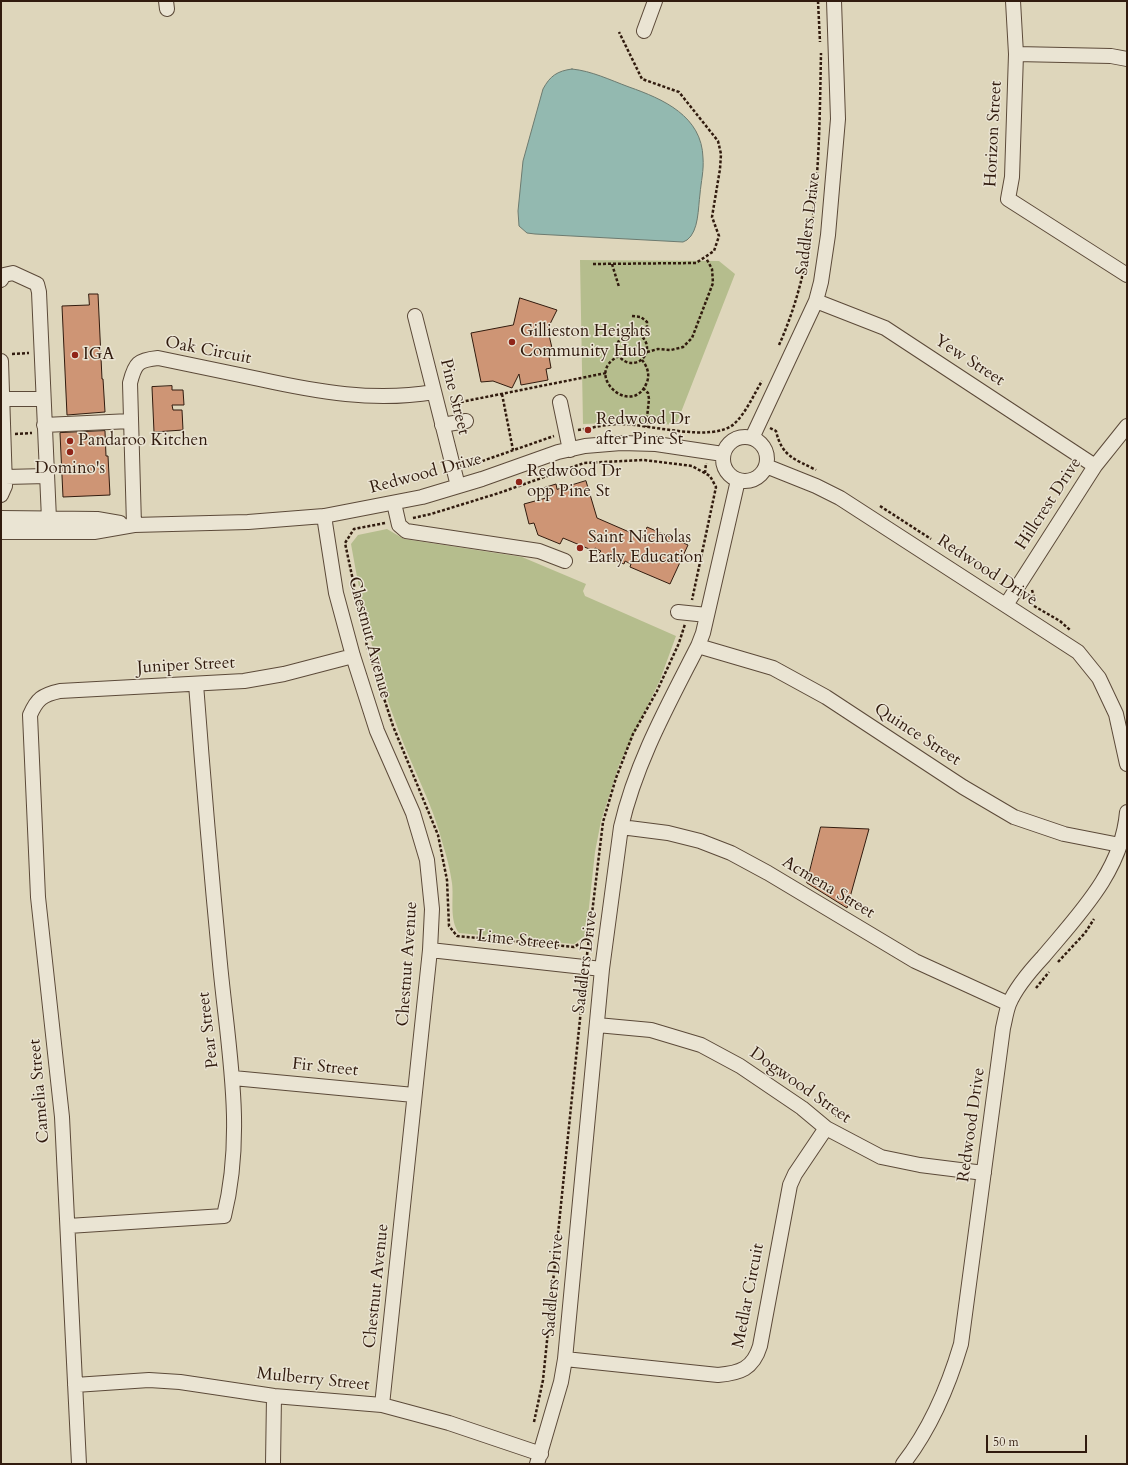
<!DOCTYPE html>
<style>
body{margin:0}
#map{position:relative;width:1128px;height:1465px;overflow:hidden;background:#ded6bb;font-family:Cardo,serif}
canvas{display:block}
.frame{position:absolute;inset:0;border:2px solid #311b0e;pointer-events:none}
.scale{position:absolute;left:986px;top:1435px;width:101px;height:18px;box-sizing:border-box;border:2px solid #311b0e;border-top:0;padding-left:5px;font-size:12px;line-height:14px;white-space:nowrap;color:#311b0e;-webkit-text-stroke:3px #eae4d3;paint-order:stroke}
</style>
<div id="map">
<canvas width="1128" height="1465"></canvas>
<div class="frame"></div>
<div class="scale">50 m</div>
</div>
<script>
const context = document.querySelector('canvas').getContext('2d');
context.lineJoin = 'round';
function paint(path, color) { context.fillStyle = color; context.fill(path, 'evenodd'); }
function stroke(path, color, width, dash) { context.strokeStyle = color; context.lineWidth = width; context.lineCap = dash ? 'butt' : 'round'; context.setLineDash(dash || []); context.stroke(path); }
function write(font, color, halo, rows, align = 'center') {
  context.font = font + ' Cardo,serif'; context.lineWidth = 3; context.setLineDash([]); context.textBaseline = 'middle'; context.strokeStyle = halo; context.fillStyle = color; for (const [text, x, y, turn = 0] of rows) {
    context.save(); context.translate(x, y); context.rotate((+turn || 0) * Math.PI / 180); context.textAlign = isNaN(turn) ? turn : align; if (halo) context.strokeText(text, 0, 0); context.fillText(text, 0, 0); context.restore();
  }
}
paint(new Path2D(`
 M580 260 719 261 735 274 676 425 637 422 583 424Z
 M387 529 404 539 522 557 586 584 583 591 585 596 676 636 660 680 619 765 601 821 595 852 586 935 574 944 459 933C449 920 454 899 452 883 450 870 447 857 443 845 433 804 412 768 398 729 375 669 362 607 351 544L358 535Z`), '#b5bd8d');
const water = new Path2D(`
 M572 69C592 71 610 80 629 87 663 99 702 116 703 158 704 170 701 182 700 194 698 208 699 231 687 240L683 242 535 234 527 233 519 226 518 211 523 161 543 89C550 76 557 71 572 69Z`);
paint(water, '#93b9b0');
stroke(water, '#6c7a6f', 1);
const building = new Path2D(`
 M89 294H98L102 379H103L105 412 67 415 62 306 89 305Z
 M520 298 557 310 547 330 539 336 549 335 552 348 542 350 543 352 548 351 551 368 546 369 548 380 521 385 519 374 512 388 493 381 481 382 471 333 513 325Z
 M172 386V390H183L184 405H172L173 410H182L183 430 154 432 152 387Z
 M105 431 106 456H108L110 495 63 497 60 433Z
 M586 481 597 518 643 538 647 527 688 545 670 584 630 567 631 564 625 561 624 564 599 553 601 551 595 548 594 551 563 538 560 544 538 535 534 523 529 524 524 504 546 498 543 488 556 484 557 489Z
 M821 827 869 829 847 908 807 883Z`);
paint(building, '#ce9575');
stroke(building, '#311b0e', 1);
const minor = new Path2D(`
 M166 1 167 9
 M1013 1 1016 54 1012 177 1008 199 1127 275
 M644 31 655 1
 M1016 54 1111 56 1127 59
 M1 280 4 275 13 273 37 284 39 292 49 519
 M816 301 885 328 1095 466
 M415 316 458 486
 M1 361 5 486 1 495
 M1 399H43
 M560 402 570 450
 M44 425 131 421
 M442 425 466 421
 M723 459a22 22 0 1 1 44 0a22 22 0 1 1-44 0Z
 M752 438 816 301 821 282 828 235 838 119 834 1
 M766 466 816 486 840 498 1078 652 1099 678 1116 714 1127 764
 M5 477 47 476
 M394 503 399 525 406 531 539 551 565 561
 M324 516 336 593 353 656 377 731 413 813 427 860 432 909 430 950 382 1405
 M1 518 97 519 120 523
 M134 525 130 383C135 363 138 360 158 358 192 365 226 372 259 379 318 392 374 402 434 392
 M1 532H94L134 525 248 522 324 516 422 497 482 479 558 452 585 446 621 443 656 444 723 454
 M1006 605 1095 466 1127 426
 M678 612 707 615
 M698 646 773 668 826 697 963 787 1014 817 1064 834 1120 845
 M621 827 668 833 700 841 731 853 768 873 915 961 1009 1004
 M430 950 602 969
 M597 1025 651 1030 701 1045 740 1066 802 1108 826 1128 881 1157 920 1165 984 1173
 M233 1078 414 1095
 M68 1226 224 1216C245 1132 228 1048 220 964 211 871 203 777 196 684
 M565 1359 718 1375C740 1373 753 1369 760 1346L790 1185 795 1174 826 1128
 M75 1385 149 1380 180 1382 274 1396 382 1405 449 1423 541 1454
 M79 1464 62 1117 38 897 30 715C37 699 42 695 60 691L244 681 284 674 353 656
 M273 1464 274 1396
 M537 1464 561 1382 565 1359 602 969 621 827C636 762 668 705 698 646L703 633 738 480
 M903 1464C931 1428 948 1388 961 1344L1003 1028C1005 1020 1006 1012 1009 1004 1016 987 1030 971 1043 957 1079 914 1122 871 1127 812`);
stroke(minor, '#5c4a39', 16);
stroke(new Path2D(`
 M818 1 820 42
 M593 264 696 263 714 251 719 236 712 217 720 169 721 154 718 141 679 92 642 79 619 32
 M612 264 619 287
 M632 316 641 317 647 322V330L643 338
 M617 348a15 15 0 1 1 30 0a15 15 0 1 1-30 0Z
 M779 345C820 254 819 151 821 53
 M647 352 658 349 671 350 683 347 692 338 713 283 712 269 706 258
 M12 354 29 353
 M619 356C581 374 633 420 647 382 650 374 647 366 642 360
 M643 388 648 393 649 399 646 427
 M502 394 513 450
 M451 404 606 373
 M770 428 776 431C782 457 795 459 816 470
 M578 430C592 428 606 424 620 424 649 424 712 443 734 424 746 413 754 394 762 381
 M15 434 32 433
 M468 466 554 436
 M705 473 706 463
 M880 506 931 539
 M413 518 431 514 499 493 584 463 644 460 692 466 710 476 716 487 692 600
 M385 523 354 529 345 543 367 646 393 726 438 835 447 880 449 926 457 936 574 947 589 938
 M1032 590 1035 601 1033 605
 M1034 606 1060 621 1070 630
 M587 955 603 822 616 778 633 734 657 691 679 643 685 624
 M1058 962 1085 933 1094 919
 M1036 988 1049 972
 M769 1067 784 1078
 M826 1108 841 1119
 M534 1422 543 1380 584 980`), '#311b0e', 2.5, [3, 2]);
stroke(minor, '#eae4d3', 14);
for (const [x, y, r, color] of [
 [512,342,4,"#8f2418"],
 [75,355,4,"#8f2418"],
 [588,430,4,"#8f2418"],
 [70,441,4,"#8f2418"],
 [70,452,4,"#8f2418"],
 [519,482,4,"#8f2418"],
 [580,548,4,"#8f2418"]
]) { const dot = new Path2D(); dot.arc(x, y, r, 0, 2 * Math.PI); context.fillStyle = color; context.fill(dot); stroke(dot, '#eae4d3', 1.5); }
write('17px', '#311b0e', '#eae4d3', [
 ["Horizon Street",994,134,-87],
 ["Saddlers Drive",809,224,-83],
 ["Oak Circuit",208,351,11],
 ["Yew Street",969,361,33],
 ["Pine Street",454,397,76],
 ["Redwood Drive",426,474,-15],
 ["Hillcrest Drive",1049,504,-57],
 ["Redwood Drive",987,571,33],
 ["Chestnut Avenue",369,638,75],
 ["Juniper Street",186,666,-3],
 ["Quince Street",917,735,33],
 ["Acmena Street",828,888,31],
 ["Lime Street",518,941,6],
 ["Saddlers Drive",586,962,-83],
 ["Chestnut Avenue",408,964,-86],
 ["Pear Street",209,1030,-97],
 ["Fir Street",325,1068,6],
 ["Dogwood Street",800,1086,35],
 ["Camelia Street",40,1091,-95],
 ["Redwood Drive",972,1125,-82],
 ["Saddlers Drive",554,1285,-85],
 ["Chestnut Avenue",377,1286,-84],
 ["Medlar Circuit",749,1296,-79],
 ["Mulberry Street",313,1380,6]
]);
write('17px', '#311b0e', '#eae4d3', [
 ["Gillieston Heights",520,332],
 ["Community Hub",520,352],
 ["IGA",83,355],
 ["Redwood Dr",596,420],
 ["after Pine St",596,440],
 ["Pandaroo Kitchen",78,441],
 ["Domino's",70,469,"center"],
 ["Redwood Dr",527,472],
 ["opp Pine St",527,492],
 ["Saint Nicholas",588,538],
 ["Early Education",588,558]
], 'left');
</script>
